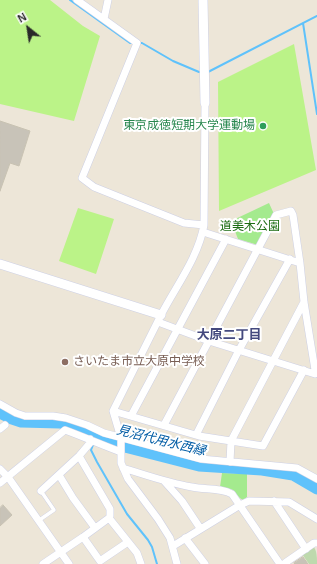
<!DOCTYPE html>
<meta charset="utf-8">
<style>
body{margin:0}
#map{position:relative;width:317px;height:564px;overflow:hidden;background:#ede6d8;font-family:Arial,sans-serif}
canvas{display:block}
.north{position:absolute;left:8px;top:8px;width:40px;height:40px;-webkit-text-stroke:3px #fff;paint-order:stroke;rotate:330deg;font-size:11px;font-weight:700;line-height:16px;text-align:center;color:#292929}
.north::after{content:'';display:block;margin:auto;width:14px;height:18px;background:#292929;clip-path:polygon(50% 0,100% 100%,50% 72%,0 100%)}
</style>
<div id="map">
<canvas width="317" height="564"></canvas>
<div class="north">N</div>
</div>
<script>
const context = document.querySelector('canvas').getContext('2d');
context.lineJoin = 'round';
function paint(path, color) { context.fillStyle = color; context.fill(path, 'evenodd'); }
function stroke(path, color, width, dash) { context.strokeStyle = color; context.lineWidth = width; context.lineCap = dash ? 'butt' : 'round'; context.setLineDash(dash || []); context.stroke(path); }
function write(font, color, halo, rows, align = 'center') {
  context.font = font + ' Arial,"Noto Sans JP",sans-serif'; context.lineWidth = 4; context.setLineDash([]); context.textBaseline = 'middle'; context.strokeStyle = halo; context.fillStyle = color; for (const [text, x, y, turn = 0] of rows) {
    context.save(); context.translate(x, y); context.rotate((+turn || 0) * Math.PI / 180); context.textAlign = isNaN(turn) ? turn : align; if (halo) context.strokeText(text, 0, 0); context.fillText(text, 0, 0); context.restore();
  }
}
paint(new Path2D(`
 M269 203 274 214 258 245 238 239 231 221Z
 M222 473 247 474V497L243 500C238 498 237 493 233 490 229 488 224 488 220 487Z`), '#a4ea8e');
paint(new Path2D(`
 M313 546C317 550 317 558 317 564H309L302 554Z`), '#bed9ad');
paint(new Path2D(`
 M0 0H50L83 26 100 36 74 121 0 104Z
 M294 44 316 170 219 211 218 82Z
 M78 208 114 219 96 274 59 261Z`), '#bbf388');
stroke(new Path2D(`
 M70 0 130 43H133
 M303 23 317 114
 M139 43H142L173 61 199 72H202
 M208 72 317 16
 M93 445 91 450 97 462 127 514 148 540 152 547 157 564`), '#5fc2fb', 2);
stroke(new Path2D(`
 M0 413 12 419 21 422 60 423 75 427 96 437 113 444 199 466 262 470 293 475 317 489`), '#5fc2fb', 11);
const building = new Path2D(`
 M0 121 30 131 19 166 10 163 0 191Z
 M3 505 12 515 0 526V508Z
 M303 557 308 564H295L294 563Z`);
paint(building, '#c8c3b8');
stroke(building, '#c8c2b2', 1);
const lane = new Path2D(`
 M38 521 54 510 41 491`);
const street = new Path2D(`
 M77 0 137 43 82 178 94 187 184 223 204 225
 M104 19 108 0
 M158 322 209 341 315 374V370L304 302 300 263 203 232
 M0 404 16 413 25 416H53L66 418 87 425 104 433 201 459 297 468 317 479
 M113 411 199 436 263 446 304 370
 M131 416 226 239
 M164 425 276 215 291 211 293 215 300 263
 M0 429 5 425
 M196 435 239 350 290 259
 M230 462 231 441 273 361 304 302
 M123 468C146 475 168 483 192 487 205 490 220 487 232 494L280 564
 M0 469 8 477 69 564
 M59 475 73 498 95 528
 M165 482 182 501 200 528
 M0 483 65 430C84 437 102 445 121 452
 M41 491 79 456 90 443V439
 M274 501 306 549
 M109 518 137 553 141 564
 M83 537 100 561 128 542
 M185 538 205 564
 M173 546 240 505 249 501 289 502 317 519
 M43 564 83 537 109 518 110 516V509L79 456
 M177 564 170 538 158 519 128 479 121 463V438L113 411C129 379 145 347 161 315 176 286 198 258 204 225L205 103
 M285 564V563L314 543H317`);
const secondary = new Path2D(`
 M203 0 205 103
 M0 264 161 315`);
stroke(lane, '#cdd0e4', 4.5);
stroke(street, '#cdd0e4', 8);
stroke(secondary, '#cdd0e4', 10);
stroke(lane, '#fff', 3.5);
stroke(street, '#fff', 7);
stroke(secondary, '#fff', 9);
for (const [x, y, r, color] of [
 [263,126,4,"#2e9e5b"],
 [65,362,4,"#8d6e63"]
]) { const dot = new Path2D(); dot.arc(x, y, r, 0, 2 * Math.PI); context.fillStyle = color; context.fill(dot); stroke(dot, '#fff', 1.5); }
write('12px', '#27864d', '#fff', [
 ["東京成徳短期大学運動場",255,126]
], 'right');
write('12px', '#1c6c12', '#fff', [
 ["道美木公園",250,227]
]);
write('12px', '#785e54', '#fff', [
 ["さいたま市立大原中学校",73,362]
], 'left');
write('bold 13px', '#44497e', '#fff', [
 ["大原二丁目",229,335]
]);
write('italic 13px', '#005ca5', '#fff', [
 ["見沼代用水西縁",161,441,14]
]);
</script>
